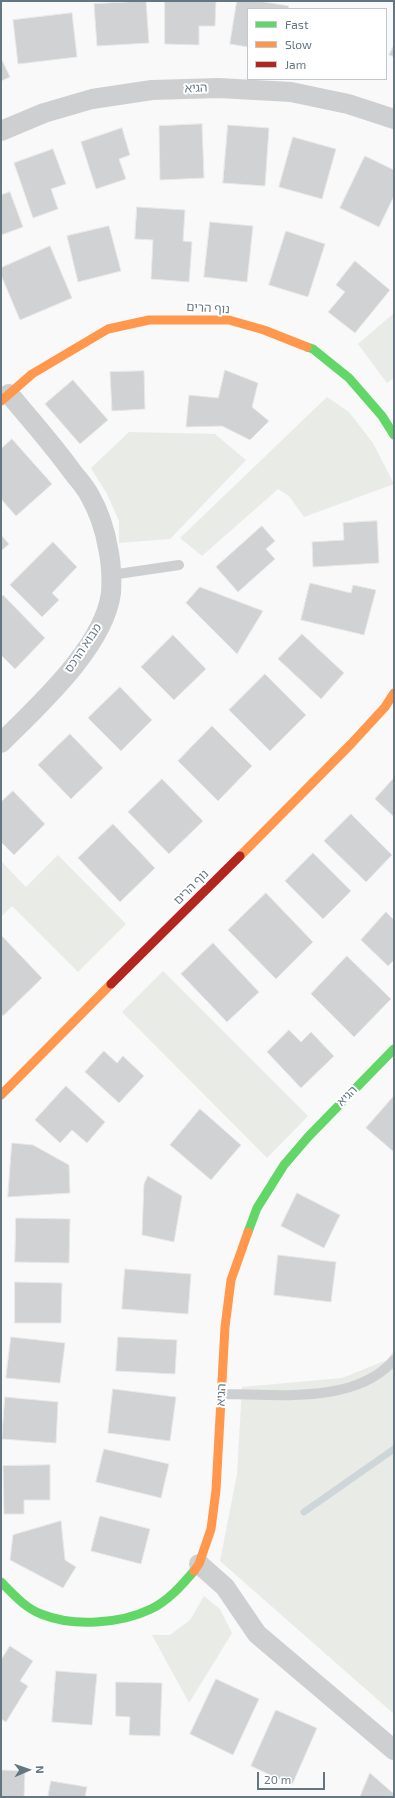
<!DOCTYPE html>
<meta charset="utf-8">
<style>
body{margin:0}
#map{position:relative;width:395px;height:1798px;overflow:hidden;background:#f9f9f9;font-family:"Exo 2",sans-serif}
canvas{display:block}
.frame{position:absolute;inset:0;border:2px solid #657683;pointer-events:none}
.legend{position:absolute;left:247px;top:8px;width:140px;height:72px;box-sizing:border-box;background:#fff;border:1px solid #c1c8cd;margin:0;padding:5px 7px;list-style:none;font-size:12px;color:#657683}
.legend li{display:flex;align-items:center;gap:8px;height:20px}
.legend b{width:20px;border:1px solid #c1c8cd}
.north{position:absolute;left:8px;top:1750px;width:40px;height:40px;-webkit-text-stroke:3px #fff;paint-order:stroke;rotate:88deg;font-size:11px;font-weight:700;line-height:16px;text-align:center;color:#657683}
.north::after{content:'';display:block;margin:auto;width:14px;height:18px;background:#657683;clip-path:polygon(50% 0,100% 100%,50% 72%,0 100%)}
.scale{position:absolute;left:257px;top:1772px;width:68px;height:18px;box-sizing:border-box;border:2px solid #657683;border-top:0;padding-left:5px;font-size:12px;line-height:14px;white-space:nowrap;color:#657683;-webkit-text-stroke:3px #fff;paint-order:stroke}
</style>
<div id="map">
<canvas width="395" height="1798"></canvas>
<div class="frame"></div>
<ul class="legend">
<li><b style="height:5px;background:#63d668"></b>Fast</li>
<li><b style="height:5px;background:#ff974d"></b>Slow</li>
<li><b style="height:5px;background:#b3261e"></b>Jam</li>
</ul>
<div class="north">N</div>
<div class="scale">20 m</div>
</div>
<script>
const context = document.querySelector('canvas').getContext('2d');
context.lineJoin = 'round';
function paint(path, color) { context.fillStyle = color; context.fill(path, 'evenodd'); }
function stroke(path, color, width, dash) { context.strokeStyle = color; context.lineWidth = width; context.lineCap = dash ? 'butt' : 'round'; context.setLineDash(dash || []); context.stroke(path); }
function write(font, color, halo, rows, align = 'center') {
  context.font = font + ' "Exo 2","Noto Sans Hebrew",sans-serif'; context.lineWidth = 4; context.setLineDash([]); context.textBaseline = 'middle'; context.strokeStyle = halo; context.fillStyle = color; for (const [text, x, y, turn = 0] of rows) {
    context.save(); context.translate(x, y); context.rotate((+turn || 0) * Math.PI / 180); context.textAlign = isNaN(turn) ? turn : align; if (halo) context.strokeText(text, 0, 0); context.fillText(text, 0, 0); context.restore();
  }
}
paint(new Path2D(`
 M394 313V378L387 383 358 344Z
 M327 397 349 412 373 443 394 484 304 517 289 496 278 489 202 556 180 538Z
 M129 432 215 434 246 460 170 539 119 543V521L107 494 91 468Z
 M58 855 126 924 78 972 12 906 1 917V861L26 887Z
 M163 971 308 1116 267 1158 122 1012Z
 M394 1350V1714L220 1561 237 1474 242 1387 342 1378 387 1360Z
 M204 1596 220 1609 232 1633 189 1703 152 1635H170L190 1620Z`), '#e8ebe6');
stroke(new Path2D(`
 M304 1512 394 1449`), '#ced6d9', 7);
const building = new Path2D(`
 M146 1 149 43 97 46 94 4Z
 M165 1H216L215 26H199V45L165 44Z
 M237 1H259L289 6 288 9H248V47L230 44Z
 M72 13 77 57 18 64 13 20Z
 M394 45V57L389 55Z
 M1 58 10 77 1 81Z
 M202 124 204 178 160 180 159 126Z
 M228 125 269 128 265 186 223 183Z
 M122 128 130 155 119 159 126 179 96 189 81 142Z
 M293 137 336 149 322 199 279 187Z
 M53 149 66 184 51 189 58 209 33 218 14 163Z
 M365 156 394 170V196L379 227 340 208Z
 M10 192 23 227 1 235V195Z
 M137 207 185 210 183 241 192 242 189 282 151 279 153 240 135 239Z
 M210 222 253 226 247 282 204 277Z
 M109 226 121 271 78 282 67 236Z
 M286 231 325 244 308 297 269 285Z
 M50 246 72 298 20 320 1 275V268Z
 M355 261 390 290 355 333 328 312 345 292 336 285Z
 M225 370 258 383 252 407 269 421 250 440 222 426 186 427 189 395 218 398Z
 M144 371 145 409 112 411 110 372Z
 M73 380 108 420 80 444 45 404Z
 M12 439 52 484 16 516 1 499V449Z
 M377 521 379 563 313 567 312 542 344 540 343 523Z
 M262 526 275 541 266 549 275 559 238 592 216 567Z
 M1 535 9 544 1 551Z
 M53 542 77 567 52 593 59 600 42 617 10 585Z
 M310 583 351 593 353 585 376 590 364 635 301 620Z
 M200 587 263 611 237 654 186 603Z
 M3 595 45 638 15 669 1 655V597Z
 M302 634 344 673 321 699 278 659Z
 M173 635 206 669 174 700 141 667Z
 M265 674 306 715 270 751 229 710Z
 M120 687 152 720 121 751 88 718Z
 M212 726 252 766 218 801 178 761Z
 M70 734 103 768 71 799 38 765Z
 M394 778V817L375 799Z
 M162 779 203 821 169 854 128 812Z
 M13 791 45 824 14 855 1 842V802Z
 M351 814 392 855 366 882 324 841Z
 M113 824 155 868 120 902 78 858Z
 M313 853 351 891 323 919 285 881Z
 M266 893 313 942 276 979 228 930Z
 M386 912 394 920V960L388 966 361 940Z
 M1 935 42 978 3 1016 1 1013Z
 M213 943 259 992 227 1022 181 974Z
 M347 956 391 999 354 1037 311 994Z
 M289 1030 301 1042 311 1032 334 1056 301 1088 267 1052Z
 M104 1051 117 1063 123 1056 144 1076 119 1103 85 1072Z
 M66 1086 105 1122 87 1143 72 1130 60 1143 35 1120Z
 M393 1097 394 1098V1152L366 1128Z
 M200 1109 241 1145 211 1180 170 1145Z
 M12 1143 33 1145 69 1165 70 1193 8 1197Z
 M148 1176 182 1196 174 1242 142 1235 144 1184Z
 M297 1193 340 1215 324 1248 281 1226Z
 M16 1218 70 1219 69 1263 15 1262Z
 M278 1255 336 1262 331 1302 274 1295Z
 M125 1269 191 1274 188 1314 122 1309Z
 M15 1282 62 1283 61 1323H15Z
 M11 1337 65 1343 60 1383 6 1378Z
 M118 1337 177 1340 175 1374 116 1371Z
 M113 1389 176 1397 170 1441 108 1433Z
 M5 1397 58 1402 56 1443 2 1439Z
 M104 1449 169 1464 161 1498 96 1482Z
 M50 1465V1500H24V1514H4L3 1466Z
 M100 1516 150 1529 141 1564 91 1551Z
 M61 1521 65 1560 76 1567 63 1588 10 1560 13 1535Z
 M10 1646 33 1661 20 1681 28 1686 6 1722 1 1719V1660Z
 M56 1671 97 1674 92 1725 52 1722Z
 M216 1679 259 1699 233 1755 190 1734Z
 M116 1682 162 1683 160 1736 129 1735 130 1717 116 1716Z
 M276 1710 317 1728 292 1785 251 1766Z
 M1 1770 25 1771 24 1797H1Z
 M370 1773 394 1794V1797H360Z
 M51 1781 87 1787 85 1797H48Z`);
paint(building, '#d0d2d3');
stroke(building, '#e8e8e8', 1);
stroke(new Path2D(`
 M111 575 179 565
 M221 1394C276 1394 355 1405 394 1360`), '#cecfd0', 10);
stroke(new Path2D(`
 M1 131 44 113 92 99 152 90 219 88 291 92 348 104 394 119
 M1 743C38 706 104 647 111 593 112 578 111 562 108 548 105 530 99 512 90 496 86 488 80 481 74 474 54 446 31 420 9 394
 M199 1564 225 1587 257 1634 394 1750`), '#cecfd0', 20);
stroke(new Path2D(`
 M307 347 313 349 349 378 382 416 394 435
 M248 1232 257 1208 284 1165 308 1137 394 1049
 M1 1582C13 1594 25 1608 41 1614 73 1627 120 1624 151 1609 168 1601 182 1585 194 1571`), '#63d668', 9);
stroke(new Path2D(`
 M1 401 32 374 108 329 149 320H229L264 330 307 347
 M240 856 351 744 385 707 394 693
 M1 1095 111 984
 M194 1571 199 1564 211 1529 216 1490 225 1327 231 1280 248 1232`), '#ff974d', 9);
stroke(new Path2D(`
 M111 984 240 856`), '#b3261e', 9);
write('12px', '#657683', '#fff', [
 ["הגיא",196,88,-2],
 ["נוף הרים",208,308,3],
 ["מבוא הרכס",83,648,-56],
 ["נוף הרים",191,887,-45],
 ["הגיא",347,1096,-45],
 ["הגיא",221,1395,-87]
]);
</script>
